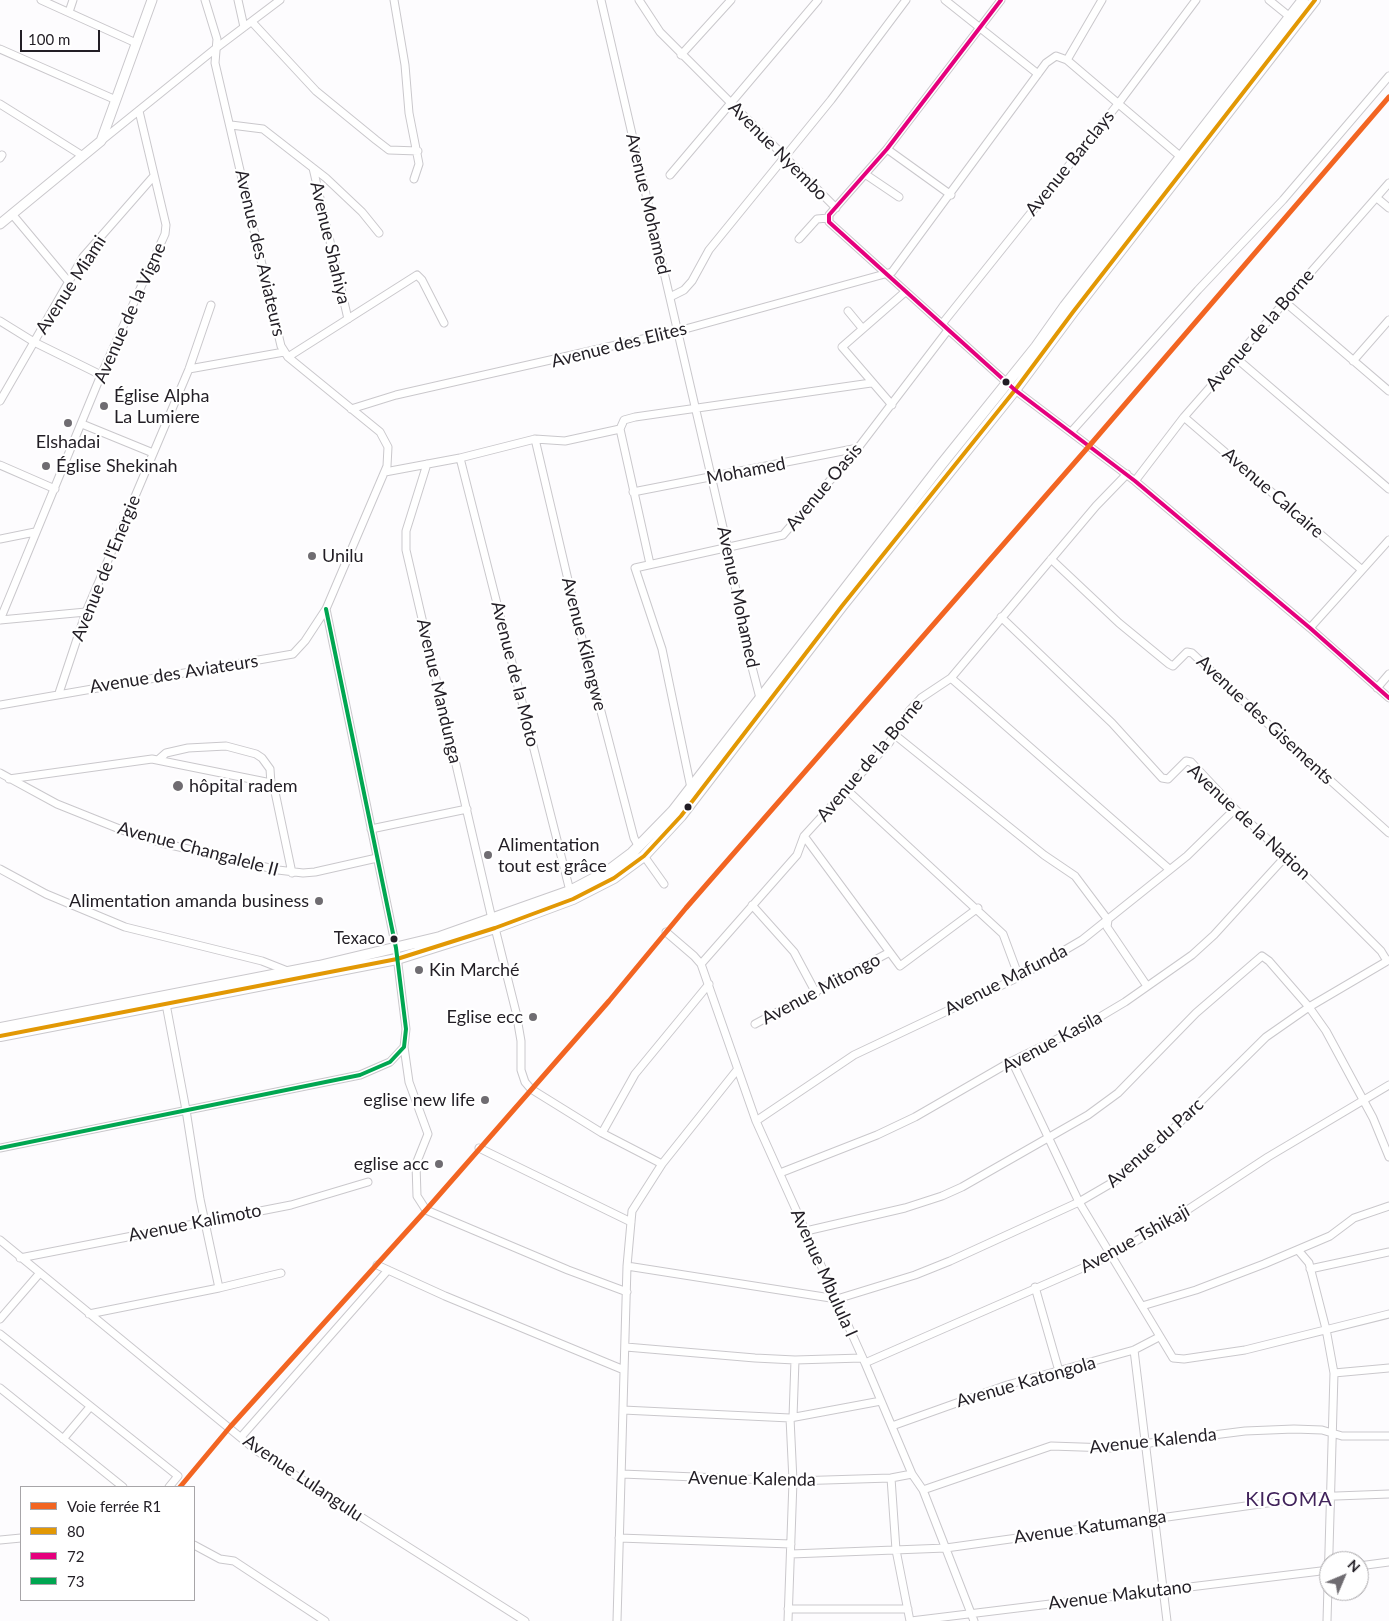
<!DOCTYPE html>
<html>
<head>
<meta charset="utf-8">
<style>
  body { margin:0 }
  #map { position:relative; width:1389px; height:1621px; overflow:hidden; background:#fdfcfe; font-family:Lato,sans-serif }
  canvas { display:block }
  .legend { position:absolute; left:20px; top:1486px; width:175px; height:115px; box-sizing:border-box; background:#fff; border:1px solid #a7a5a8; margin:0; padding:6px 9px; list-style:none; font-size:15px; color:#221e25 }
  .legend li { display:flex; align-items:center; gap:10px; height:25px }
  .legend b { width:25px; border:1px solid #a7a5a8 }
  .north { position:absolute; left:1319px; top:1551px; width:50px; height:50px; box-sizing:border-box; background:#fff; border:1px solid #a7a5a8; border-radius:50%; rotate:45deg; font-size:14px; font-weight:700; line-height:20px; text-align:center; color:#221e25 }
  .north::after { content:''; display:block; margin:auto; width:18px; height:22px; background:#6f6c71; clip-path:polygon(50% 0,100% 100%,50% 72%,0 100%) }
  .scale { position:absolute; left:20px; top:30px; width:80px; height:22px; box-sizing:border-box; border:2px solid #221e25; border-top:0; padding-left:6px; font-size:15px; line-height:18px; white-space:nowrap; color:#221e25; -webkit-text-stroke:4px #fff; paint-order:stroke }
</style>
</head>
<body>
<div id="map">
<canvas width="1389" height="1621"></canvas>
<ul class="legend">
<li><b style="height:6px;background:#f26522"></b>Voie ferrée R1</li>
<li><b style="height:6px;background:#e29804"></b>80</li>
<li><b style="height:6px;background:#e5007d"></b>72</li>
<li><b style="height:6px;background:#00a651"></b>73</li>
</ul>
<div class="north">N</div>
<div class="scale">100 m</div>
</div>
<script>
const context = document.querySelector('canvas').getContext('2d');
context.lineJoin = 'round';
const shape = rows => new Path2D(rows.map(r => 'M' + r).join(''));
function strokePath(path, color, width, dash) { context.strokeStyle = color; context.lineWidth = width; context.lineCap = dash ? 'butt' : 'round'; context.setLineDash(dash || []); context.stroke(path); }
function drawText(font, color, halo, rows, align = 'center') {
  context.font = font + ' Lato,sans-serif'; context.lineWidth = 4.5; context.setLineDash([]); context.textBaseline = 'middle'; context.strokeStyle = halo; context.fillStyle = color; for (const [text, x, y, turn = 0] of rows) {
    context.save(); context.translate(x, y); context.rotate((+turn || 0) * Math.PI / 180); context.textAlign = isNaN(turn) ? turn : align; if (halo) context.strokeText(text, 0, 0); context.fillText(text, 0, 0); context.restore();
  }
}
const minor = shape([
  [41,0,136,43],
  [238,0,244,27],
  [394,0,405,65,409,113,419,164,414,179],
  [601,0,728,549,747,648,760,698],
  [639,0,660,32,836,208],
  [945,0,1038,74],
  [1001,0,887,149,829,215,829,222,1015,390,1135,481,1310,628,1389,698],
  [1102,0,1067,60,1181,157],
  [1269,0,1290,17],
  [69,12,73,0],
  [252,22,316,91,376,140,389,150,418,151],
  [0,49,116,100],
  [681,55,731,0],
  [0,104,83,156],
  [231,125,263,129,326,178,362,212,379,233],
  [101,141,215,49,280,0],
  [887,149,951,195],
  [0,158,2,155],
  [313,168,348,319],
  [865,174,899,197],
  [670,175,818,0],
  [1377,198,1389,208],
  [12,214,68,281],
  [799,239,817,219,828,218],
  [670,297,684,290,692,281,709,250,831,100,906,0],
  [1285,302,1389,391],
  [848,311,862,328],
  [0,321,34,342,101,375],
  [942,324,1118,104,1196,0],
  [288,357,417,275,422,280,444,323],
  [1236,358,1389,489],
  [1353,361,1389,320],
  [189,369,284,352],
  [0,401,83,257,153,177],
  [892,405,842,347,905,292],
  [351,409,396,395,678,331,892,272,1046,63,1056,56,1067,60],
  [1184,417,1362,570],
  [82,424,153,453],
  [620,429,650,564],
  [1072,431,1198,290,1283,200,1389,76],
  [535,439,580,631,634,838,639,847],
  [460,458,570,891],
  [427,464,406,531,406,550,492,919],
  [0,465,55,489],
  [385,472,460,458,535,439,565,441,620,429,624,420,635,417,871,383],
  [1135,481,1184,417,1389,183],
  [633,492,858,448],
  [0,539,35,532],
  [1051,559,1119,623,1169,664,1173,666,1187,652,1192,653,1283,738,1389,833],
  [1001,617,1112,723,1162,778,1168,779,1186,761,1191,762,1235,809,1286,856,1381,951,1387,961],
  [0,620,101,375,165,234,166,225,139,111],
  [0,620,86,612],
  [1310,628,1389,540],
  [951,678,1169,869],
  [1377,688,1389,674],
  [59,693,86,612,189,369,211,305],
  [0,705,293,654,305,641,326,609,387,466,388,447,380,432,288,357,281,346,215,63,217,39,205,0],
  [895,735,1044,855,1075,876,1108,920,1107,927,1147,986],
  [158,760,166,753,188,748,226,746,256,754,262,758,270,769,271,784],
  [0,773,57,804,122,830,162,843,278,870,303,873,315,872,377,858],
  [9,779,152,759,266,782,271,784,275,792,292,873],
  [691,788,662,649,635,568,783,535,858,448,948,330],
  [846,789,1003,934,1019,977],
  [371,829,467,809],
  [804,836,900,966,978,908],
  [644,856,664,884],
  [0,869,46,894,125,927,262,961,290,972],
  [752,905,794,952,816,993],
  [495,928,516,1012,521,1041,521,1070,525,1082,531,1089,602,1133,662,1164],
  [666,932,694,956,701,964,756,1121,865,1363,912,1474,923,1490,974,1621],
  [701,964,797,855,804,836,889,743,910,710,921,698,951,678,1096,506,1127,474],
  [166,1004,186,1110,200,1199,219,1288],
  [755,1024,888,953],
  [404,1047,409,1082,428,1134,416,1164,417,1196,426,1210,568,1270,627,1292],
  [1012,1061,1079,1202,1173,1358,1184,1359,1245,1350,1389,1314],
  [756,1121,854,1055,1019,977,1082,940,1187,856,1235,809],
  [602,1133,635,1074,709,984],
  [0,1148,360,1075,390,1062,404,1047,406,1029,396,948,326,609],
  [479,1148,631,1222],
  [780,1173,877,1135,915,1117,1012,1061,1088,1024,1125,1002,1192,955,1214,935,1286,856],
  [806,1231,905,1208,942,1196,962,1187,1088,1115,1118,1093,1196,1013,1262,956,1269,961,1309,1007,1326,1031,1373,1118,1389,1157],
  [0,1240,257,1451,525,1621],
  [1298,1250,1309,1263,1326,1329,1334,1373,1327,1621],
  [20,1258,291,1205,368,1182],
  [377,1265,445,1296,624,1370],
  [627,1266,837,1299,915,1275,950,1261,1079,1202,1115,1181,1172,1130,1266,1037,1309,1007,1389,960],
  [1310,1269,1389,1252],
  [1035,1287,1059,1371],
  [1142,1306,1196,1290,1264,1264,1330,1236,1354,1218,1389,1206],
  [89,1314,219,1288,281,1273],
  [0,1319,39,1274],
  [0,1334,178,1476,169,1487],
  [626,1347,755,1358,795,1360,862,1358],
  [1134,1350,1167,1621],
  [865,1363,1110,1256,1172,1220,1268,1157,1389,1085],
  [1334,1373,1389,1368],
  [0,1388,123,1487],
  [623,1410,790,1418,881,1401],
  [793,1417,795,1360],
  [892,1426,1007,1385,1134,1350,1159,1337],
  [241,1437,388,1270],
  [63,1439,90,1407],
  [622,1474,793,1481,891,1478,912,1474],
  [891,1478,896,1550,910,1621],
  [923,1490,1051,1446,1110,1448,1245,1431,1294,1429,1322,1430,1342,1436,1389,1436],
  [619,1538,791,1544],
  [0,1540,21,1538],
  [194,1545,220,1559,234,1561,325,1621],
  [791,1554,946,1548,1310,1497,1389,1494],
  [1359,1566,1389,1562],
  [788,1609,908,1609],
  [617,1621,627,1266,632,1211,662,1164,737,1070],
  [788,1621,793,1481,790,1418],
  [911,1621,1329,1570]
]);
const major = shape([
  [0,224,101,141,152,0]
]);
const highway = shape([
  [0,1028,319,966,440,937,570,891,608,871,632,853,673,811,941,465,1036,347,1065,306,1303,0],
  [0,1036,397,959,495,928,573,899,614,878,644,856,681,816,842,606,1015,390,1073,312,1315,0]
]);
const bus1 = shape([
  [0,1036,397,959,495,928,573,899,614,878,644,856,681,816,842,606,1015,390,1073,312,1315,0]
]);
const bus2 = shape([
  [1001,0,887,149,829,215,829,222,1015,390,1135,481,1310,628,1389,698]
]);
const bus3 = shape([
  [0,1148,360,1075,390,1062,404,1047,406,1029,396,948,326,609]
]);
const rail1 = shape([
  [180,1487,230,1427,426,1210,609,1001,686,908,1090,445,1389,97]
]);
const markers = [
  [1006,382,4.5,"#221e25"],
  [104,406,5,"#6f6c71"],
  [68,423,5,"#6f6c71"],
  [46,466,5,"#6f6c71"],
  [312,556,5,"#6f6c71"],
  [178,786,6,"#6f6c71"],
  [688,807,4.5,"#221e25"],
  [488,855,5,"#6f6c71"],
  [319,901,5,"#6f6c71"],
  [394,939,4.5,"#221e25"],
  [419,970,5,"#6f6c71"],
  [533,1017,5,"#6f6c71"],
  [485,1100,5,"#6f6c71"],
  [439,1164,5,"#6f6c71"]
];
const busNames = [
  ["Texaco",385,939]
];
const streetNames = [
  ["Avenue Nyembo",778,151,45],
  ["Avenue Barclays",1070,163,-51],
  ["Avenue Mohamed",648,204,77],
  ["Avenue Shahiya",330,243,77],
  ["Avenue des Aviateurs",260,253,77],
  ["Avenue Miami",71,285,-57],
  ["Avenue de la Vigne",130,313,-66],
  ["Avenue de la Borne",1260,330,-49],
  ["Avenue des Elites",619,345,-14],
  ["Mohamed",746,471,-11],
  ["Avenue Oasis",824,487,-50],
  ["Avenue Calcaire",1273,493,41],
  ["Avenue de l'Energie",106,568,-68],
  ["Avenue Mohamed",738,597,78],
  ["Avenue Kilengwe",584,644,76],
  ["Avenue des Aviateurs",174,674,-9],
  ["Avenue de la Moto",515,674,76],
  ["Avenue Mandunga",439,691,77],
  ["Avenue des Gisements",1265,720,43],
  ["Avenue de la Borne",870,760,-50],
  ["Avenue de la Nation",1249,822,43],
  ["Avenue Changalele II",198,849,15],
  ["Avenue Mafunda",1006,980,-27],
  ["Avenue Mitongo",821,989,-28],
  ["Avenue Kasila",1052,1042,-28],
  ["Avenue du Parc",1155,1143,-42],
  ["Avenue Kalimoto",195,1223,-11],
  ["Avenue Tshikaji",1135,1239,-29],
  ["Avenue Mbulula I",824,1273,66],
  ["Avenue Katongola",1026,1382,-16],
  ["Avenue Kalenda",1153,1441,-6],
  ["Avenue Lulangulu",303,1478,34],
  ["Avenue Kalenda",752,1479,1],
  ["Avenue Katumanga",1090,1527,-8],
  ["Avenue Makutano",1120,1595,-7]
];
const poiNames = [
  ["Église Alpha",114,396],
  ["La Lumiere",114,417],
  ["Elshadai",68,442,"center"],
  ["Église Shekinah",56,466],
  ["Unilu",322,556],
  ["hôpital radem",189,786],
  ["Alimentation",498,845],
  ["tout est grâce",498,866],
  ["Alimentation amanda business",309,901,"right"],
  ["Kin Marché",429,970],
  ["Eglise ecc",523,1017,"right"],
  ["eglise new life",475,1100,"right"],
  ["eglise acc",429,1164,"right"]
];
const quarterNames = [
  ["KIGOMA",1289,1500]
];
strokePath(minor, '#cac8cc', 9);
strokePath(major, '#cac8cc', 11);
strokePath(highway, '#cac8cc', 12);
strokePath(minor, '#fff', 7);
strokePath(major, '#fff', 9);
strokePath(highway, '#fff', 10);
strokePath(bus1, '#e29804', 4);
strokePath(bus2, '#e5007d', 4);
strokePath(bus3, '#00a651', 4);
strokePath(rail1, '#f26522', 5);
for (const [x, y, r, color] of markers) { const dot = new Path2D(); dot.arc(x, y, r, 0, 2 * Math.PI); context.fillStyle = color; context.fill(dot); strokePath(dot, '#fff', 2); }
drawText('17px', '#221e25', '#fff', busNames, 'right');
drawText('18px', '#221e25', '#fff', streetNames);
drawText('18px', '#221e25', '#fff', poiNames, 'left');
context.letterSpacing = '1px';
drawText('20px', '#41235b', '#fff', quarterNames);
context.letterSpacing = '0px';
</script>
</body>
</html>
